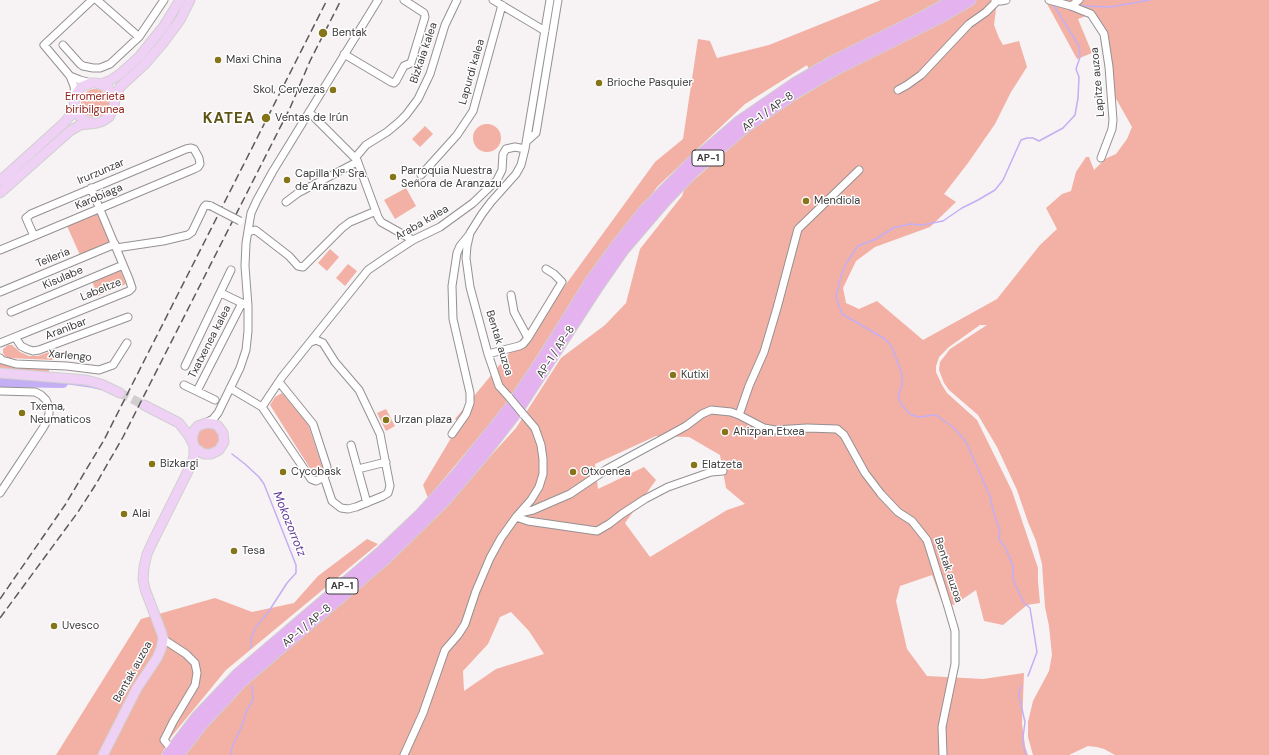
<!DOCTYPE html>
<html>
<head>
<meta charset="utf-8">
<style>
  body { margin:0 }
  canvas { display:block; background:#f7f2f4 }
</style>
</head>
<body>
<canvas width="1269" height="755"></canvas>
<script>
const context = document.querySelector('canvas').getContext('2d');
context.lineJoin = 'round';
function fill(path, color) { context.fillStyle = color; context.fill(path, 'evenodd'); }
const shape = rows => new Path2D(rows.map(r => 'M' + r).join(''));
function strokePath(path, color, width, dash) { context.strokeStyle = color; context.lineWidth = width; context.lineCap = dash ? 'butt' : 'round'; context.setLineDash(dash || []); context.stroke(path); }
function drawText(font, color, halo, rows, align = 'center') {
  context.font = font + ' "DM Sans",sans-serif'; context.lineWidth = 3; context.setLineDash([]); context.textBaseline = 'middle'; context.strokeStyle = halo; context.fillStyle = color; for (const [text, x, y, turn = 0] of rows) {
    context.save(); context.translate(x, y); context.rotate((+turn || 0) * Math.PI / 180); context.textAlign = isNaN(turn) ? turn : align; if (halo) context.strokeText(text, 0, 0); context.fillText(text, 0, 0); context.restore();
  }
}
const green = shape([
  [881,0,995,0,997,1,994,25,999,38,1003,45,1019,41,1027,67,1011,92,995,124,968,163,944,194,956,202,930,227,875,247,856,261,843,288,846,303,859,309,877,301,923,340,997,299,1040,245,1057,229,1046,208,1062,194,1071,191,1076,172,1086,157,1089,157,1094,170,1105,159,1116,154,1127,139,1132,127,1110,88,1104,34,1091,14,1078,19,1092,53,1077,59,1045,0,1269,0,1269,755,1115,755,1104,749,1097,747,1088,746,1069,755,1033,755,1028,737,1028,722,1033,701,1049,671,1052,655,1049,626,1045,607,1042,564,1036,541,1028,522,1017,490,997,447,978,415,949,390,944,383,939,370,940,362,950,349,987,325,980,325,949,347,939,357,936,366,936,372,942,385,947,393,977,420,1012,491,1038,568,1038,581,1040,603,1027,605,1003,625,984,621,976,590,954,605,942,602,932,575,900,586,896,601,907,649,927,676,983,679,1024,673,1022,724,1025,746,1028,755,183,755,230,695,446,505,516,428,561,358,605,325,626,303,640,249,682,196,685,188,751,129,784,107,816,88,807,65,745,104,658,186,584,283,504,407,428,498,423,485,460,423,455,419,564,287,655,162,683,139,698,39,710,41,717,58,769,45],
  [656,436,689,437,720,455,726,488,745,504,727,510,650,557,625,523,656,480,644,467,598,489,595,464],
  [511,612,529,631,544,654,496,669,464,691,463,671,488,644,500,617],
  '81 103a14 14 0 1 1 28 0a14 14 0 1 1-28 0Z',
  '473 138a14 14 0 1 1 28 0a14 14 0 1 1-28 0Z',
  [425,126,433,134,420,147,412,139],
  [406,188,416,206,395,219,384,200],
  [97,213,110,243,80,255,67,226],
  [330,249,339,257,327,271,318,263],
  [348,264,357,271,345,286,336,278],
  [120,269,126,284,98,296,92,281],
  [8,345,12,345,20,352,29,356,38,356,49,352,53,360,9,358,5,356,3,353,3,349],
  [0,362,49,368,49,372,4,370,4,369,0,368],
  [282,393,308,424,323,469,321,474,318,476,313,473,270,405,275,397],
  [386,409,395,426,386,431,377,413],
  [203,427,215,428,221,438,218,446,211,450,203,449,197,444,196,436,197,432],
  [367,539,378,544,226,670,171,737,161,755,56,755,141,619,215,598,252,612,294,603,318,576]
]);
const stream = shape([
  [1082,6,1110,7,1150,0],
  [63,383,91,387,104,390],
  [232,454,245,464,259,477,264,484,296,565,296,573,287,583,269,611,256,627,251,639,251,648],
  [1028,676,1037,652,1030,608,1024,603,1013,580,1013,566,1005,547,999,539,1000,532,993,510,990,496,966,442,954,428,936,415,918,417,910,414,901,404,898,395,902,386,902,374,892,347,885,339,842,314,836,297,841,276,847,262,858,246,876,239,893,228,910,224,922,225,943,221,962,208,978,200,995,190,1003,180,1021,140,1027,138,1033,138,1039,141,1063,128,1075,115,1078,98,1079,77,1076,69,1080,57,1079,46,1053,4],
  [1022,686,1019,692,1019,696,1025,722,1023,737,1024,749,1026,755],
  [231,755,232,747,241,728,247,710,253,700,252,685]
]);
const river = shape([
  [0,382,63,383]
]);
const majorTunnel = shape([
  [120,393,144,405]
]);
const minor = shape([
  [97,0,139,37],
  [493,0,545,31],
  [995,0,1001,1,1006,0],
  [1049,0,1071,6,1091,14,1104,34,1109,67,1113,120,1112,129,1101,158],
  [1071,6,1079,0],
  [63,45,80,64,83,66,93,68,100,68,110,64,139,37,164,0],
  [344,54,391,82,394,83,396,81,404,66,411,63,425,17,424,13,404,0],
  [70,76,80,80,91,83],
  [898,90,907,85,921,75,969,24,986,12,997,1],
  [75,96,74,86,70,76,44,45,92,0],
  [309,112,357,160,378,217,381,222,413,240],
  [527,141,536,133,558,0],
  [355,158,366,145,387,132,399,122,406,115,418,99,430,74,445,25,457,0],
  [421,175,457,135,473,111,502,5],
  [286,202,298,193,357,162],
  [248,232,255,230,258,232,289,256,298,266,303,267,342,228,350,222,376,211],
  [116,248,163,241,188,235,192,232,204,207,206,205,211,206],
  [0,250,34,236,194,169,198,167,200,164,199,158,194,149,191,148,186,149,31,214,26,218,34,236],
  [0,292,115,244],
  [221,293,246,305],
  [511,295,514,312,528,338],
  [11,312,123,265],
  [15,337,21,346,27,349,33,351,39,350,128,317],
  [311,342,316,340,323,343,335,362,359,390,380,434,390,486,388,493,383,496,356,507,348,509,341,508,332,501,324,477],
  [0,343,129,291,132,288,129,279,91,188],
  [488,354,519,346,523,344,528,338,562,282,554,274,546,269],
  [0,358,2,360,16,364,67,366,99,370,113,365,127,343],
  [185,366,231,270],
  [279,382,313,424,327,467,327,473,324,477],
  [184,385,215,400],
  [230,388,262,407,311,479,316,481,324,477],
  [0,391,35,392,41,395,46,400,49,407,49,414,47,421,43,428,0,493],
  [197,391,242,303],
  [509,397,499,386,488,354,470,287,466,258,467,246,470,233,482,214,491,202,516,174,521,165,525,149,550,0],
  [262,407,282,377,335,311,368,270,387,257,413,240,440,227,473,203,497,180,502,170,503,154,506,149,515,147,525,149],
  [739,415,749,386,764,352,777,308,798,229,859,170],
  [206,423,213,419,218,413,240,368,246,350,248,331,248,306,245,266,246,243,251,213,257,200,273,171,378,0],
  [452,434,466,414,470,403,470,393,453,319,452,286,457,253,460,246,469,235],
  [351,445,367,503],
  [358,469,386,462],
  [520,513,533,510,570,494,607,469,666,437,686,426,702,414,711,410,731,412,739,415,764,428,775,430,807,428,837,429,844,435,865,473,881,494,898,512,912,521,927,540,948,607,955,631,955,664,942,727,943,755],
  [516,517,528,521,597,531,609,524,622,514,645,499,668,487,711,472,723,471],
  [163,639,186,654,195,663,197,673,195,685,173,722,164,740,168,745],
  [404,755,423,713,445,650,458,635,465,624,476,591,490,558,501,538,516,517,531,500,539,487,543,474,543,459,541,445,535,428,523,414]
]);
const major = shape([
  [101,84,111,80,120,74,139,57,164,26,180,0],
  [115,99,120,87,145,64,163,43,180,20,190,0],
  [0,181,64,123,70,116,75,107],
  [0,193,70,131,80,125,97,123,103,121,109,117,114,107,115,99,113,94,106,86,96,83,91,83,81,87,75,96,74,101,75,107,79,116,87,122,92,123],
  [0,373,86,380,101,384,120,393],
  [144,405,179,423,189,436,195,448,204,454,211,454,219,450,224,442,223,433,218,426,214,424,206,423,198,426,195,429,192,438,193,442],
  [103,755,137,688,157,658,161,649,163,639,162,634,145,589,143,579,144,567,147,554,153,541,192,463,194,456,194,445]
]);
const highway = shape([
  [168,755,197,717,237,675,380,553,420,515,457,474,509,409,545,355,591,281,617,245,644,211,690,164,740,121,794,84,832,62,921,18,954,0],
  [178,755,203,723,242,681,385,559,445,500,481,458,515,414,598,286,623,250,665,201,695,170,744,128,798,91,836,69,941,17,970,0]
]);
const rail = shape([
  [0,599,65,505,104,440,327,0],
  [0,618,78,512,96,484,123,437,290,108,310,61,341,0]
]);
const minorBridge = shape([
  [211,206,240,221],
  [509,397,523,414]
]);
const markers = [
  [323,33,5,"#867518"],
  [218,60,4,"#867518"],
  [599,83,4,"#867518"],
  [333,90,4,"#867518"],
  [266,118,5,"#867518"],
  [393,177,4,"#867518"],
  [287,180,4,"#867518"],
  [806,201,4,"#867518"],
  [673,375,4,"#867518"],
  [22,413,4,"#867518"],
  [386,420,4,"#867518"],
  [725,432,4,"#867518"],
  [152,464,4,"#867518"],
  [694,465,4,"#867518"],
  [283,472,4,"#867518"],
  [573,472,4,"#867518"],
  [124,514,4,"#867518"],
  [234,551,4,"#867518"],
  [54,626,4,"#867518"]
];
const shields = [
  [708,158,32],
  [342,586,32]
];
const shieldNames = [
  ["AP-1",708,158],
  ["AP-1",342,586]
];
const poiNames = [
  ["Bentak",332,33],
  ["Maxi China",226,60],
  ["Brioche Pasquier",607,83],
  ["Skol, Cervezas",325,90,"right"],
  ["Ventas de Irún",275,118],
  ["Parroquia Nuestra",401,171],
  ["Señora de Aranzazu",401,184],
  ["Capilla Nª Sra.",295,174],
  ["de Aranzazu",295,187],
  ["Mendiola",814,201],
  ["Kutixi",681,375],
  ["Txema,",30,407],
  ["Neumaticos",30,420],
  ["Urzan plaza",394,420],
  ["Ahizpan Etxea",733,432],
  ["Bizkargi",160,464],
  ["Elatzeta",702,465],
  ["Cycobask",291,472],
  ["Otxoenea",581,472],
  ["Alai",132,514],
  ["Tesa",242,551],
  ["Uvesco",62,626]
];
const streetNames = [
  ["Bizkaia kalea",424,53,-71],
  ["Lapurdi kalea",472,72,-74],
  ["Lapitze auzoa",1098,82,-95],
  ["AP-1 / AP-8",768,112,-35],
  ["Irurzunzar",101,172,-23],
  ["Karobiaga",99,197,-23],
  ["Araba kalea",422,223,-30],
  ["Teileria",53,258,-22],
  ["Kisulabe",63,278,-23],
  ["Labeltze",101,290,-22],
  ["Aranibar",66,329,-21],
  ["Txatxenea kalea",210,342,-63],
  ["Bentak auzoa",499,343,73],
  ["AP-1 / AP-8",556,352,-57],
  ["Xarlengo",70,356,5],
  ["Bentak auzoa",948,570,72],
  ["AP-1 / AP-8",307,626,-40],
  ["Bentak auzoa",133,672,-61]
];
const parkNames = [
  ["Erromerieta",95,97],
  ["biribilgunea",95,110]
];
const waterNames = [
  ["Mokozorrotz",289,524,68]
];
const districtNames = [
  ["KATEA",229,119]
];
fill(green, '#f3b0a4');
strokePath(stream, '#c4aff4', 1.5);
strokePath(river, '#c4aff4', 10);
strokePath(majorTunnel, '#d2cdcf', 9, [9, 4.5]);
strokePath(minor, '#959193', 9);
strokePath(major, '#d0d0d0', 11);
strokePath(highway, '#d0d0d0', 13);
strokePath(minor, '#fff', 7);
strokePath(major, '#efd1f5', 9);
strokePath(highway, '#e4b2ee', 11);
strokePath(rail, '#5c5a5b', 1.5, [8, 4]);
strokePath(minorBridge, '#959193', 9, []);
strokePath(minorBridge, '#fff', 7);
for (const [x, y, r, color] of markers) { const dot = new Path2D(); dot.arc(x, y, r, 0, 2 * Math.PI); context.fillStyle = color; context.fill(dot); strokePath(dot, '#fff', 1.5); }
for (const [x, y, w] of shields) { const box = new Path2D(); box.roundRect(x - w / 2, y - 8, w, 16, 3); context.fillStyle = '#fff'; context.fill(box); strokePath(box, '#3d3b3c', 1); }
drawText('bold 10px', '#3d3b3c', null, shieldNames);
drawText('11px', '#3d3b3c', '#fff', poiNames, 'left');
drawText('11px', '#3d3b3c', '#fff', streetNames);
drawText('11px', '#8e1910', '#fff', parkNames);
drawText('italic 12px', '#5e3799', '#fff', waterNames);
context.letterSpacing = '1px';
drawText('bold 15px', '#5e5315', '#fff', districtNames);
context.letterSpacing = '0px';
</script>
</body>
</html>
